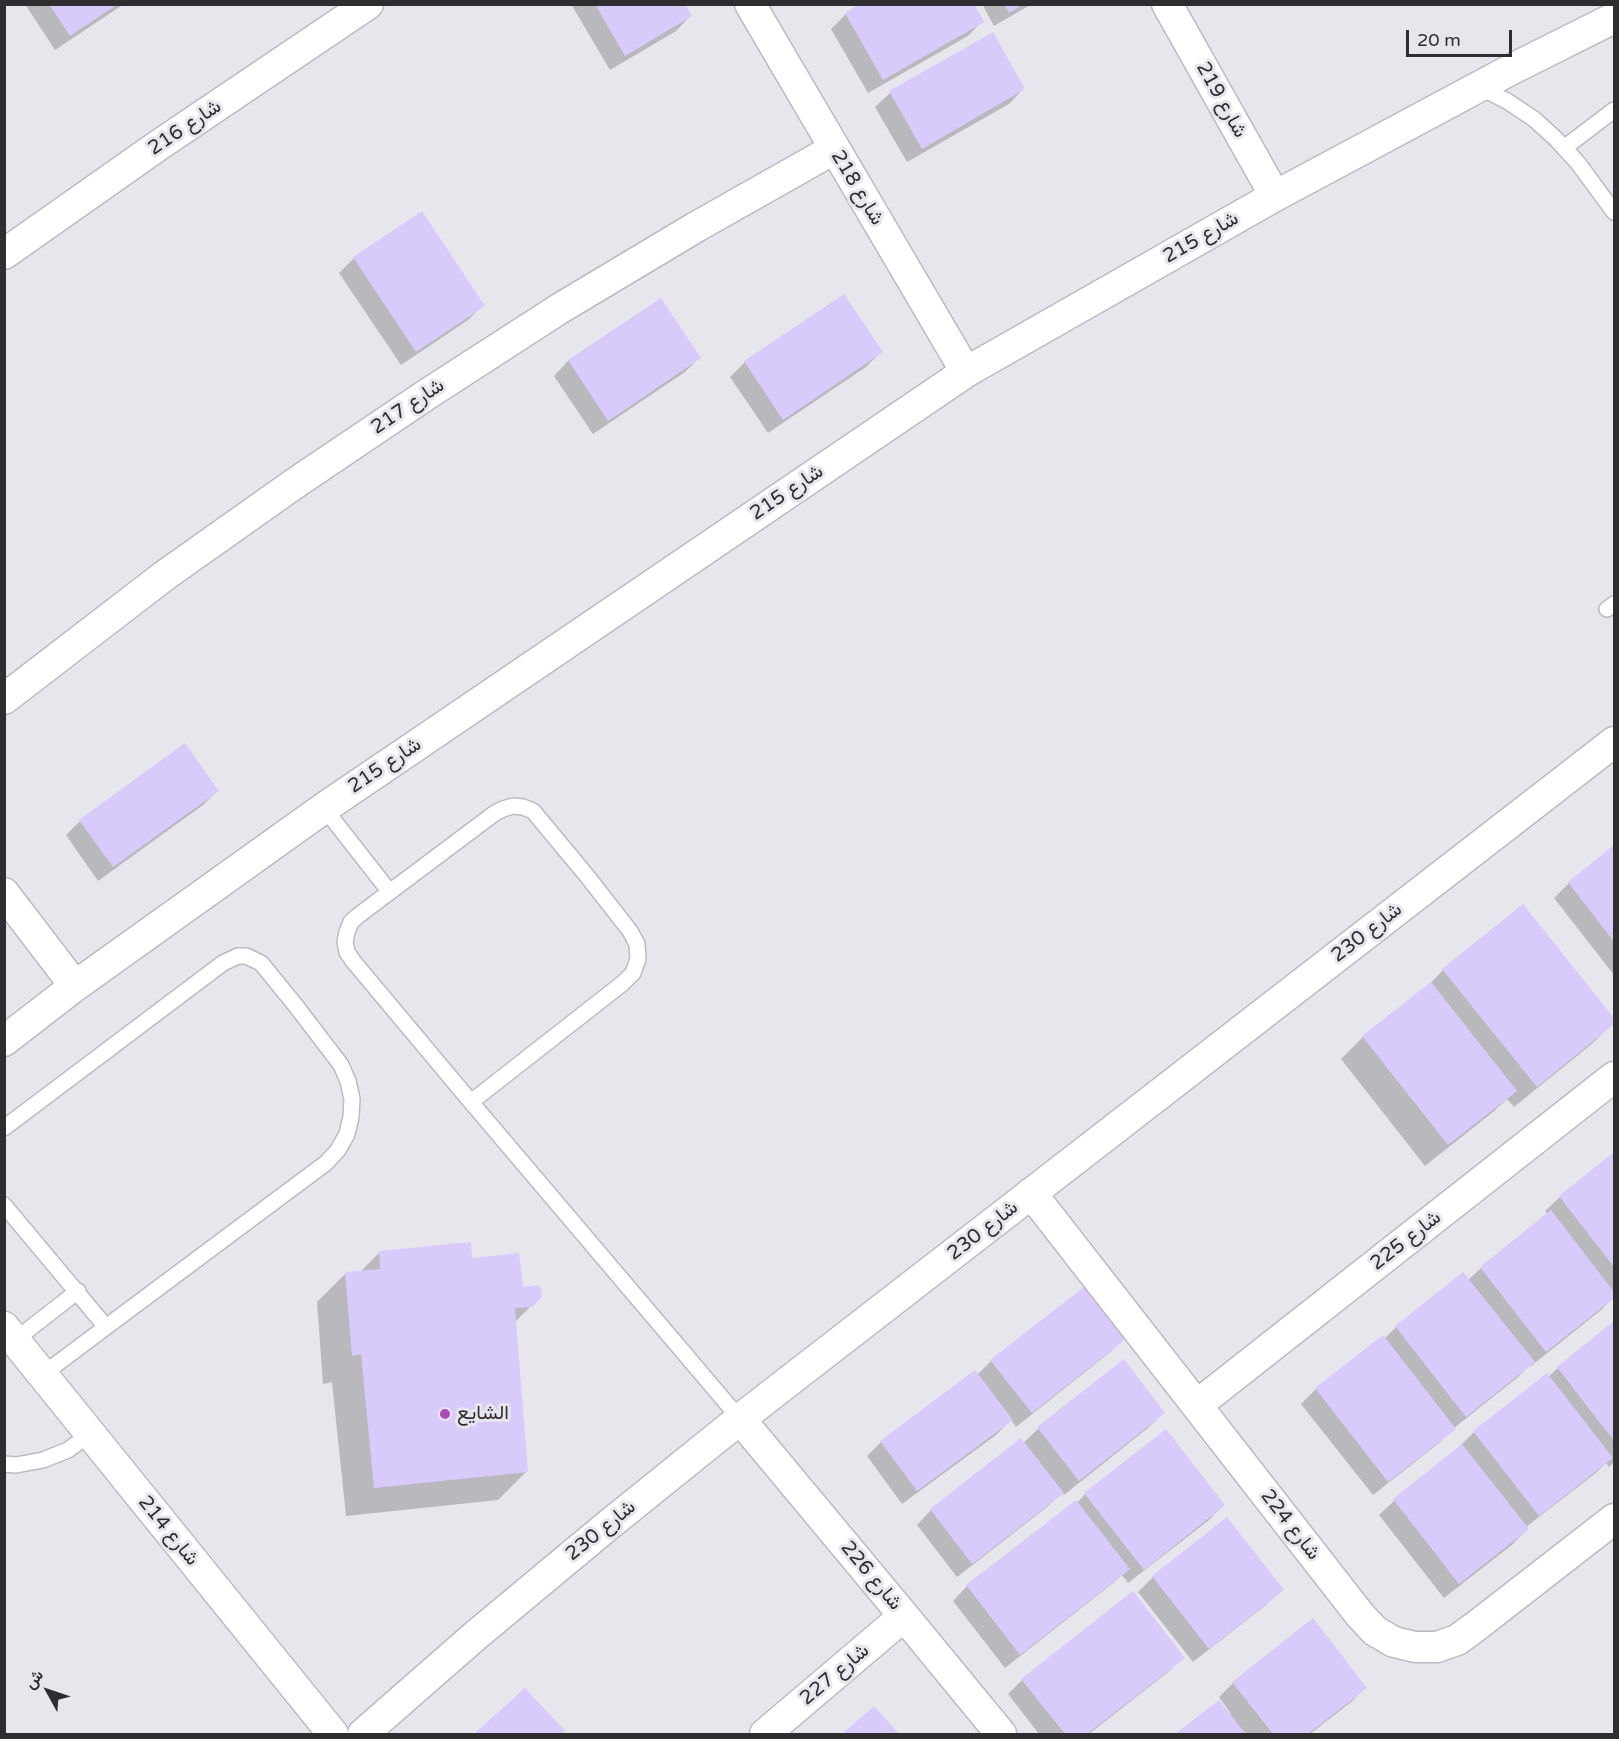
<!DOCTYPE html>
<html>
<head>
<meta charset="utf-8">
<style>
  body { margin:0 }
  #map { position:relative; width:1619px; height:1739px; overflow:hidden; background:#e8e6ed; font-family:"Varela Round",Vazirmatn,sans-serif }
  canvas { display:block }
  .frame { position:absolute; inset:0; border:6px solid #2e2d30; pointer-events:none }
  .north { position:absolute; left:18px; top:1661px; width:60px; height:60px; -webkit-text-stroke:4px #e8e6ed; paint-order:stroke; rotate:310deg; font-size:16px; font-weight:700; line-height:24px; text-align:center; color:#2e2d30 }
  .north::after { content:''; display:block; margin:auto; width:21px; height:27px; background:#2e2d30; clip-path:polygon(50% 0,100% 100%,50% 72%,0 100%) }
  .scale { position:absolute; left:1406px; top:30px; width:106px; height:27px; box-sizing:border-box; border:3px solid #2e2d30; border-top:0; padding-left:8px; font-size:18px; line-height:21px; white-space:nowrap; color:#2e2d30; -webkit-text-stroke:4px #e8e6ed; paint-order:stroke }
</style>
</head>
<body>
<div id="map">
<canvas width="1619" height="1739"></canvas>
<div class="frame"></div>
<div class="north">ش</div>
<div class="scale">20 m</div>
</div>
<script>
const context = document.querySelector('canvas').getContext('2d');
context.lineJoin = 'round';
function fill(path, color) { context.fillStyle = color; context.fill(path, 'evenodd'); }
const shape = rows => new Path2D(rows.map(r => 'M' + r).join(''));
function strokePath(path, color, width, dash) { context.strokeStyle = color; context.lineWidth = width; context.lineCap = dash ? 'butt' : 'round'; context.setLineDash(dash || []); context.stroke(path); }
function drawText(font, color, halo, rows, align = 'center') {
  context.font = font + ' "Varela Round",Vazirmatn,sans-serif'; context.lineWidth = 6; context.setLineDash([]); context.textBaseline = 'middle'; context.strokeStyle = halo; context.fillStyle = color; for (const [text, x, y, turn = 0] of rows) {
    context.save(); context.translate(x, y); context.rotate((+turn || 0) * Math.PI / 180); context.textAlign = isNaN(turn) ? turn : align; if (halo) context.strokeText(text, 0, 0); context.fillText(text, 0, 0); context.restore();
  }
}
const shadow = shape([
  [25,4,124,4,55,50],
  [571,4,683,4,690,16,676,31,610,70],
  [982,4,1032,4,994,26],
  [846,14,982,21,968,36,868,93,831,29],
  [992,34,1023,89,1009,104,907,162,875,107,890,93],
  [421,213,483,305,468,320,401,365,339,273,354,258],
  [661,300,699,358,685,372,593,434,554,376,568,361],
  [881,352,866,367,768,433,730,377,745,362],
  [217,791,203,805,98,881,66,835,80,821],
  [1614,847,1614,975,1554,898,1569,883],
  [1523,906,1614,1020,1614,1022,1593,1043,1514,1107,1507,1099,1493,1112,1425,1166,1341,1059,1363,1037,1426,988,1443,970],
  [1614,1154,1614,1299,1613,1298,1601,1310,1531,1366,1530,1365,1518,1377,1454,1428,1439,1443,1373,1495,1301,1404,1316,1389,1382,1337,1384,1339,1396,1327,1468,1280,1481,1268,1548,1215,1545,1211,1560,1197],
  [380,1252,471,1260,531,1306,515,1322,527,1471,498,1500,346,1516,332,1382,323,1384,317,1302,346,1273,360,1272],
  [1614,1323,1614,1462,1609,1467,1606,1463,1597,1472,1526,1527,1527,1529,1513,1544,1444,1598,1379,1515,1394,1501,1460,1448,1459,1447,1474,1432,1547,1375,1548,1377,1558,1368],
  [1124,1339,1109,1353,1016,1427,1011,1420,996,1435,902,1504,867,1456,881,1442,977,1375,991,1361],
  [1124,1361,1163,1413,1149,1427,1064,1495,1062,1493,1047,1507,957,1577,917,1525,931,1510,1021,1440,1023,1443,1038,1429],
  [1085,1494,1223,1505,1209,1520,1128,1583,1122,1575,1113,1583,1005,1668,953,1601,967,1586,1077,1503],
  [1227,1519,1282,1589,1267,1604,1193,1662,1138,1592,1153,1577],
  [1183,1657,1168,1672,1089,1734,1039,1734,1008,1694,1022,1680],
  [1233,1683,1365,1688,1351,1702,1310,1734,1177,1734,1219,1702,1229,1716,1231,1714,1219,1697],
  [525,1690,563,1731,560,1734,476,1734],
  [874,1709,897,1734,845,1734]
]);
const building = shape([
  [49,4,118,4,70,36],
  [595,4,685,4,692,16,625,56],
  [860,4,974,4,984,22,883,80,845,13],
  [1004,4,1023,4,1009,13],
  [993,32,1025,89,922,149,889,91],
  [422,211,485,306,416,352,353,257],
  [844,294,883,352,783,420,744,361],
  [661,298,701,358,608,421,568,360],
  [185,743,219,791,113,867,79,820],
  [1614,845,1614,942,1568,882],
  [1523,904,1614,1018,1614,1024,1537,1087,1442,969],
  [1431,982,1517,1091,1448,1145,1362,1036],
  [1614,1152,1614,1267,1559,1196],
  [1551,1210,1614,1292,1614,1298,1546,1352,1480,1267],
  [471,1242,472,1258,519,1253,523,1287,540,1285,542,1297,532,1307,515,1308,528,1472,374,1488,361,1354,352,1356,345,1272,380,1269,379,1251],
  [1463,1272,1535,1362,1466,1417,1395,1326],
  [1084,1287,1126,1339,1032,1413,990,1360],
  [1614,1321,1614,1441,1557,1367],
  [1383,1335,1456,1429,1388,1482,1315,1388],
  [1124,1359,1165,1413,1079,1481,1037,1427],
  [975,1370,1013,1420,917,1491,880,1441],
  [1547,1373,1613,1458,1539,1516,1473,1431],
  [1166,1429,1225,1505,1144,1570,1084,1493],
  [1021,1438,1064,1493,972,1564,930,1509],
  [1462,1444,1529,1529,1459,1584,1393,1499],
  [1076,1500,1130,1569,1020,1655,966,1585],
  [1227,1517,1284,1590,1209,1649,1152,1576],
  [1133,1591,1185,1658,1087,1734,1065,1734,1021,1679],
  [1313,1618,1367,1688,1308,1734,1273,1734,1232,1682],
  [525,1688,565,1731,562,1734,474,1734],
  [1219,1700,1246,1734,1175,1734],
  [874,1706,899,1734,842,1734]
]);
const lane = shape([
  [1479,87,1507,101,1534,119,1556,139,1578,163,1614,212],
  [1564,148,1614,110],
  [1607,609,1614,604],
  [513,806,523,807,533,811,587,876,630,931,637,944,638,959,633,973,623,983,471,1102,353,961,347,952,345,942,347,932,351,922,359,915,495,813,503,809,513,806],
  [324,808,389,891],
  [471,1102,740,1419],
  [4,1128,223,963,238,956,246,956,261,963,296,1006,341,1065,348,1081,352,1099,351,1117,347,1134,338,1150,326,1163,106,1327,4,1205],
  [15,1340,78,1291],
  [42,1375,106,1327],
  [4,1464,16,1465,43,1460,68,1450,90,1434]
]);
const street = shape([
  [750,4,966,372],
  [1167,4,1275,196],
  [4,254,159,145,368,4],
  [4,699,164,576,294,484,426,395,559,309,696,227,834,149],
  [4,893,75,986],
  [4,1041,75,986,324,808,966,372,1275,196,1512,69,1614,18],
  [1031,1193,1360,1615,1375,1631,1394,1642,1415,1647,1437,1647,1457,1640,1475,1627,1614,1519],
  [4,1327,333,1734],
  [1197,1405,1614,1077],
  [740,1419,904,1616,1001,1734],
  [363,1734,475,1636,606,1527,740,1419,1614,742],
  [765,1734,904,1616]
]);
const markers = [
  [445,1414,6,"#a84cb7"]
];
const streetNames = [
  ["شارع 219",1221,100,61],
  ["شارع 216",185,128,-34],
  ["شارع 218",857,188,59],
  ["شارع 215",1201,238,-30],
  ["شارع 217",408,407,-34],
  ["شارع 215",787,493,-34],
  ["شارع 215",385,766,-34],
  ["شارع 230",1367,933,-38],
  ["شارع 230",983,1231,-38],
  ["شارع 225",1406,1241,-38],
  ["شارع 224",1290,1525,52],
  ["شارع 214",168,1531,51],
  ["شارع 230",601,1531,-39],
  ["شارع 226",871,1576,50],
  ["شارع 227",835,1675,-40]
];
const poiNames = [
  ["الشايع",457,1414]
];
fill(shadow, '#0003');
fill(building, '#d8cafb');
strokePath(lane, '#bcbac0', 18);
strokePath(street, '#bcbac0', 33);
strokePath(lane, '#fff', 15);
strokePath(street, '#fff', 30);
for (const [x, y, r, color] of markers) { const dot = new Path2D(); dot.arc(x, y, r, 0, 2 * Math.PI); context.fillStyle = color; context.fill(dot); strokePath(dot, '#e8e6ed', 2); }
drawText('20px', '#2e2d30', '#e8e6ed', streetNames);
drawText('20px', '#2e2d30', '#e8e6ed', poiNames, 'left');
</script>
</body>
</html>
